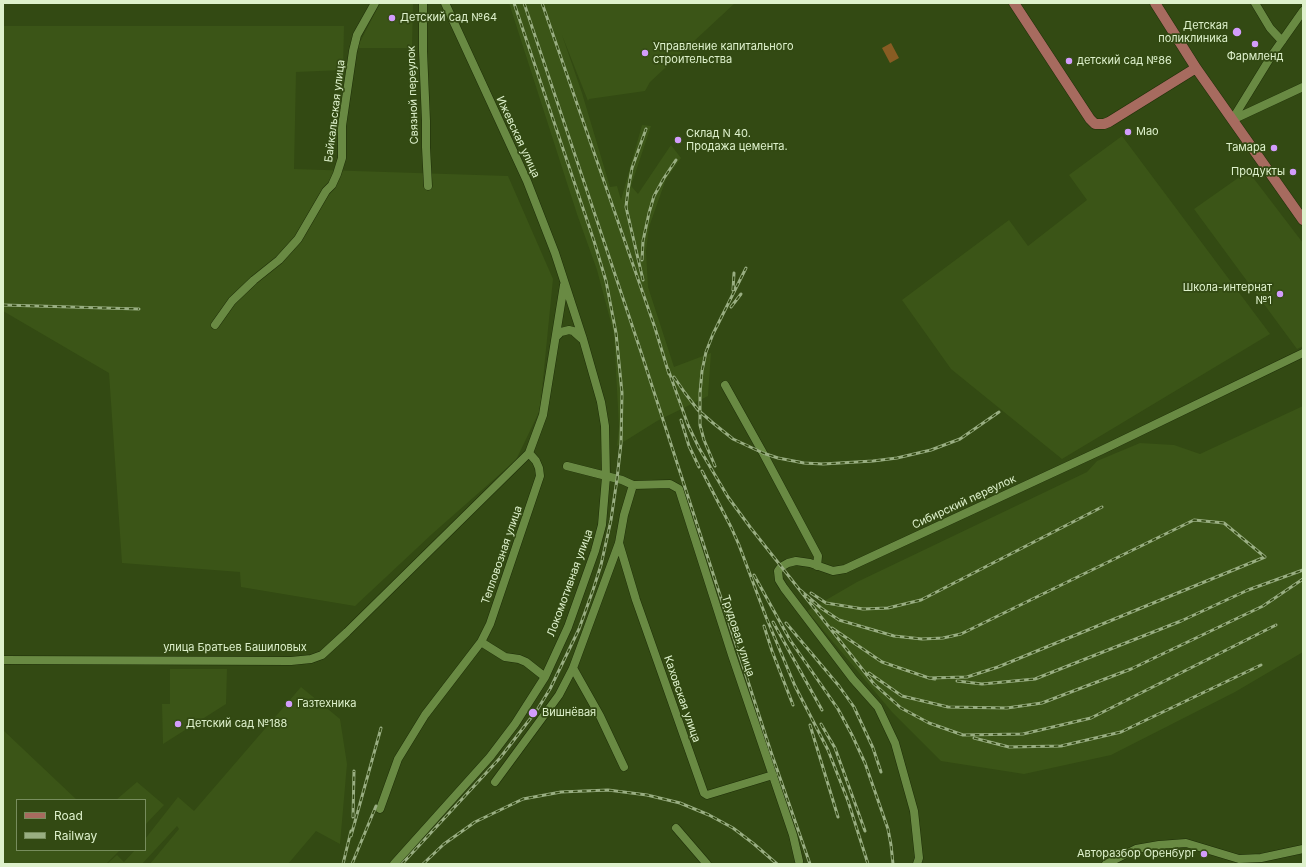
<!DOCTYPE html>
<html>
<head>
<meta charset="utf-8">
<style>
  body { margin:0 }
  #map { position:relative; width:1306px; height:867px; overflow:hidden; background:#334a13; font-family:Inter,sans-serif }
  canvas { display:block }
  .frame { position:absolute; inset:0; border:4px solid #def1cc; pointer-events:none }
  .legend { position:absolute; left:16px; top:799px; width:130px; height:52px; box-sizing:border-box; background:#334a13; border:1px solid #778d5d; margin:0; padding:5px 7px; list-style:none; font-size:12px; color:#def1cc }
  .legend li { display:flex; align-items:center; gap:8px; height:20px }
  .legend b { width:20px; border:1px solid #778d5d }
</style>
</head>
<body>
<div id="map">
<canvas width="1306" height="867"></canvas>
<div class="frame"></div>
<ul class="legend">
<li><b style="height:5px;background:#a76b5f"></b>Road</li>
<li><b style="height:5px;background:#99ae82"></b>Railway</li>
</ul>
</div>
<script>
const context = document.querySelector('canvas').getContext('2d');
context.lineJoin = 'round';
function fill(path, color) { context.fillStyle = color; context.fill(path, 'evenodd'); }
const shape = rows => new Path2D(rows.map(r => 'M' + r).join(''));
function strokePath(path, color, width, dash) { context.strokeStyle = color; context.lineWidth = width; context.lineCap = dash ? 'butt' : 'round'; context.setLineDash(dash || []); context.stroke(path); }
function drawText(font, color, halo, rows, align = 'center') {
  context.font = font + ' Inter,sans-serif'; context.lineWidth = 3.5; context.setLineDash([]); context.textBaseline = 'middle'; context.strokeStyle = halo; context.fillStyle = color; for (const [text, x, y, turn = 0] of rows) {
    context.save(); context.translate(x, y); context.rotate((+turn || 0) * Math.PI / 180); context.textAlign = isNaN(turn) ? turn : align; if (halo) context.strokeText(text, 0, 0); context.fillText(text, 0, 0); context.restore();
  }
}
const built = shape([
  [380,3,413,3,412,48,357,48],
  [509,3,735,3,650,82,645,91,589,99,588,101,562,35,582,93,610,187,617,186,621,200,642,125,651,126,631,186,638,194,671,145,681,158,666,179,649,227,646,251,648,287,674,367,711,353,708,396,657,421,617,446,619,427,614,334,597,270,577,214],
  [3,26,344,26,343,70,296,72,294,169,508,176,553,279,540,410,516,460,432,534,355,606,241,587,240,572,122,563,109,373,3,311],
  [1122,136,1270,334,1062,459,951,369,902,300,1009,220,1028,246,1087,200,1069,175],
  [1248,171,1303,243,1303,346,1297,349,1194,209],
  [1303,406,1303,652,1235,692,1111,755,1024,774,941,761,892,712,807,611,857,582,1087,472,1097,461,1140,443,1174,445,1200,454],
  [170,669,227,669,226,704,163,744,162,704,170,704],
  [301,687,340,719,347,764,340,844,316,831,288,864,150,864,179,829,177,826,142,864,107,864,117,855,124,862,135,850,145,850,145,839,178,797,194,811],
  [3,730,77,800,17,800,17,850,120,850,106,864,3,864],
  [137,782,164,805,145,825,145,800,116,800]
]);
const green = shape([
  [891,43,899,58,890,63,882,48]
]);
const minor = shape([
  [423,3,423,51,426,121,426,147,428,186],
  [1255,3,1270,28,1282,41],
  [1232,120,1272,55,1303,11],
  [1232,120,1303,87],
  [215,325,232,301,254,280,279,260,298,239,326,191,332,185,337,174,342,158,342,126,353,51,357,35,375,3],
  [556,337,561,332,569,330,573,331,582,339],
  [725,385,763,453,818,556,817,566],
  [567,466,622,480,633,485,670,484,679,489,732,655,793,835,799,861],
  [619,543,636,600,704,793,707,795,773,775],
  [481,642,505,657,519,659,526,662,545,677],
  [3,660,291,661,311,659,322,655,347,632,529,453,543,415,564,285],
  [573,668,600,716,624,767],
  [495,782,559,695,573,668,619,543,624,515,633,485],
  [380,809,398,759,425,715,481,642,490,624,540,476,539,468,536,461,529,453],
  [676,828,707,864],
  [394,864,490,757,515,724,545,677,568,627,595,551,602,525,606,477,605,426,601,402,583,339,555,253,527,181,445,3],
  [917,864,919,858,914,811,895,743,878,707,853,679,784,588,779,580,778,571,781,567,788,563,796,561,810,563,833,571,845,569,1102,450,1303,353],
  [1106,864,1136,849,1159,845,1186,843,1239,859,1261,858,1303,849]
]);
const major = shape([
  [1014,3,1090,119,1095,124,1104,124,1109,122,1196,68],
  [1155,3,1196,68,1303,220]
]);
const rail = shape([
  [524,3,641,352,771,752,810,864],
  [542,3,655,328,669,374],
  [642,260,643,241,649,213,654,196,664,178,676,160],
  [643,280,626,207,628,190,632,168,646,129],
  [733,290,734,273],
  [3,305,139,309],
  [731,307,741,294],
  [668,369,688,425,699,448,728,497,750,527,874,684,901,708,929,723,963,735,1023,734,1091,718,1276,625],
  [674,377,685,393,698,410,713,423,733,439,763,453,778,458,804,463,823,464,873,461,897,458,931,450,960,439,999,412],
  [681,420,689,446,699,467],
  [715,466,704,440,700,425,700,393,702,371,706,352,713,334,746,268],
  [702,471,731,527,739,545,766,617,795,686,828,750,848,801,868,864],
  [754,575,790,640,838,709,852,735,865,763,888,829,891,845,893,864],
  [800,590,821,608,839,620,894,636,922,639,943,638,961,634,1194,520,1224,523,1265,557,998,667,967,677,929,678],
  [811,593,826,603,863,609,888,608,921,600,1102,507],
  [773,622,822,710],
  [786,623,839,686,854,707,873,748,881,772],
  [764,626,772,651,793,705],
  [832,628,882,662,929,678,935,679],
  [869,673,902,696,948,707,1007,708,1042,703,1131,669,1263,606,1303,579],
  [957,681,982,684,1035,679,1181,621,1248,590,1303,570],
  [821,724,835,748,865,831],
  [810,725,838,817],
  [974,738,1009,747,1061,746,1121,732,1261,665],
  [353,817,354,771],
  [351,836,381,728],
  [343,864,351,831],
  [352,864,376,806],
  [402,864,500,758,537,710,550,689,579,629,593,590,601,565,611,520,617,479,621,443,622,393,616,333,606,281,594,241,514,3],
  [423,864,444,844,475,822,523,799,561,792,608,790,647,795,680,803,709,815,733,828,754,844,777,864]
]);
const markers = [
  [392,18,4,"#d39cfc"],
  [1237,32,5,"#d39cfc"],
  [1255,44,4,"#d39cfc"],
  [645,53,4,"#d39cfc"],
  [1069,61,4,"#d39cfc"],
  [1128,132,4,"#d39cfc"],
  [678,140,4,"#d39cfc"],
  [1274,148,4,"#d39cfc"],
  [1293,172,4,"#d39cfc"],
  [1280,294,4,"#d39cfc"],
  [289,704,4,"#d39cfc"],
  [533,713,5,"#d39cfc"],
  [178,724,4,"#d39cfc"],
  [1204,854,4,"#d39cfc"]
];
const poiNames = [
  ["Детский сад №64",400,18],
  ["Детская",1228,26,"right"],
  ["поликлиника",1228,39,"right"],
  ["Управление капитального",653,47],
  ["строительства",653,60],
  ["Фармленд",1255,57,"center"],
  ["детский сад №86",1077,61],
  ["Мао",1136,132],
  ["Склад N 40.",686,134],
  ["Продажа цемента.",686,147],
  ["Тамара",1266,148,"right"],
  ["Продукты",1285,172,"right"],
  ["Школа-интернат",1272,288,"right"],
  ["№1",1272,301,"right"],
  ["Газтехника",297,704],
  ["Вишнёвая",542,713],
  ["Детский сад №188",186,724],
  ["Авторазбор Оренбург",1196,854,"right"]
];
const streetNames = [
  ["Связной переулок",413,95,-92],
  ["Байкальская улица",335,111,-83],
  ["Ижевская улица",518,137,65],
  ["Сибирский переулок",964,502,-25],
  ["Тепловозная улица",502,555,-71],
  ["Локомотивная улица",570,583,-70],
  ["Трудовая улица",738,636,72],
  ["улица Братьев Башиловых",235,648],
  ["Каховская улица",682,699,71]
];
fill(built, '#3b5517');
fill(green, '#885c23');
strokePath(minor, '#1e2e08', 9);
strokePath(major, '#1e2e08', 11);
strokePath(minor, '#698a43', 8);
strokePath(major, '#a76b5f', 10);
strokePath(rail, '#99ae82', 3);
strokePath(rail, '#334a13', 1.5, [4.5]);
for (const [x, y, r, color] of markers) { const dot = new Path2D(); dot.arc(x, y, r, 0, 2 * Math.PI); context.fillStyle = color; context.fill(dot); strokePath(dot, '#334a13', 1.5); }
drawText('11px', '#def1cc', '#334a13', poiNames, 'left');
drawText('11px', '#def1cc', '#334a13', streetNames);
</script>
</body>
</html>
